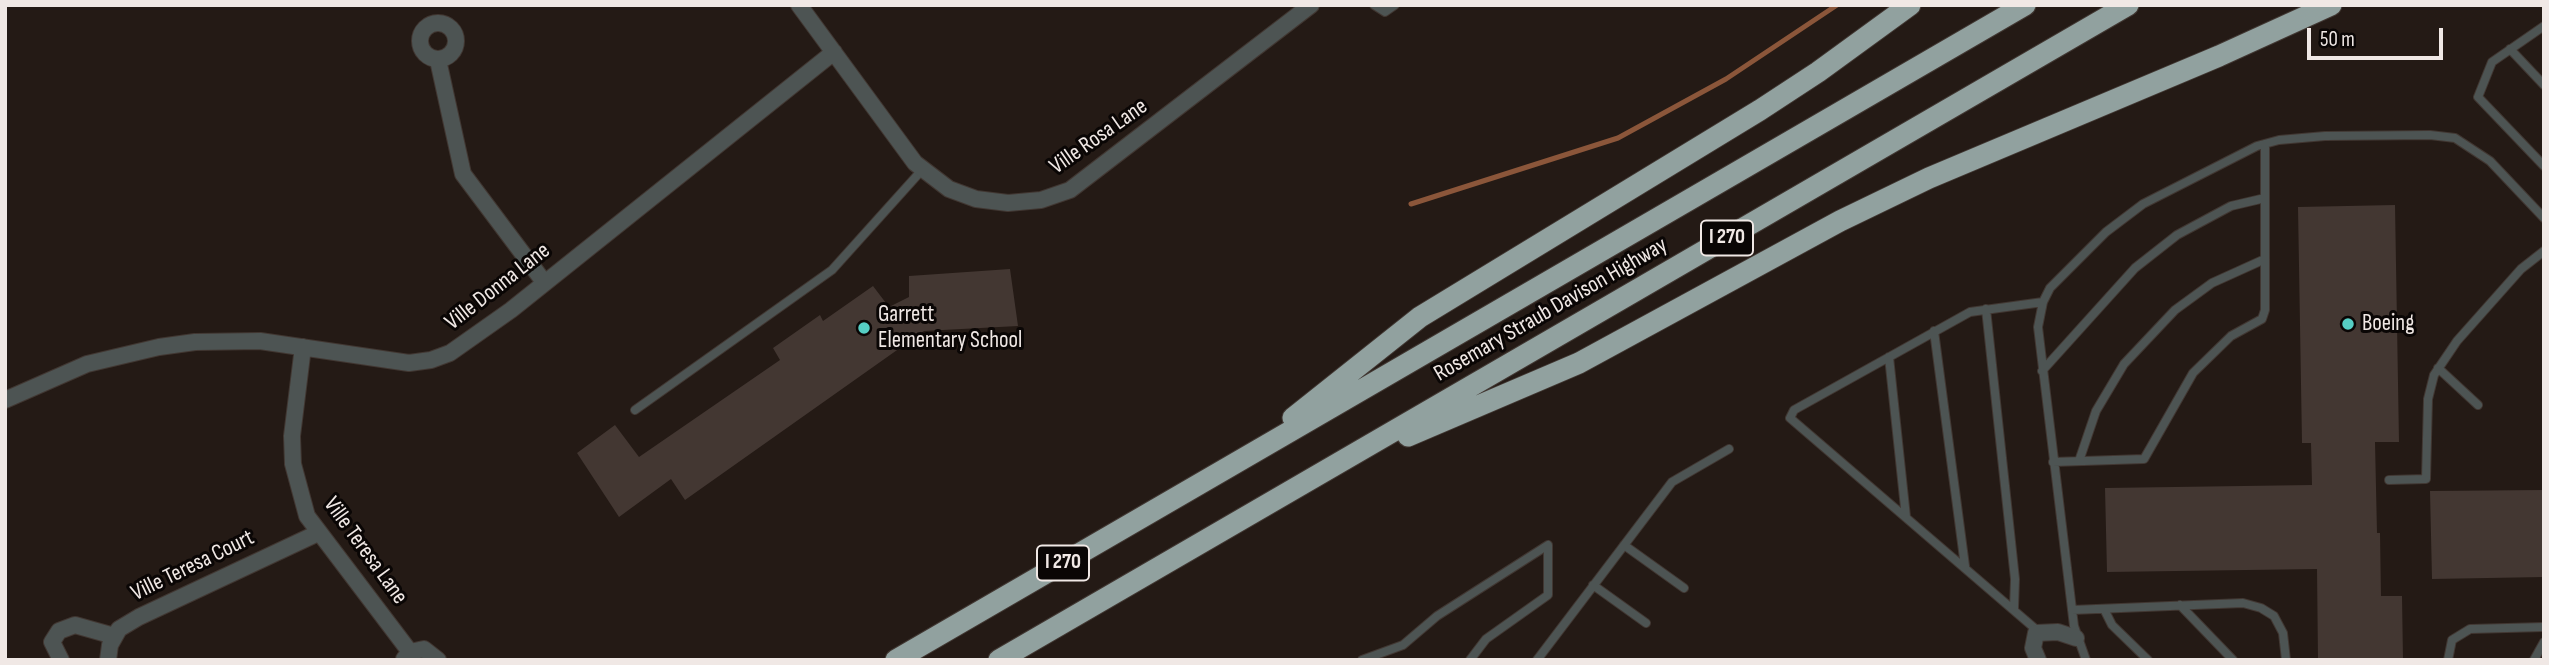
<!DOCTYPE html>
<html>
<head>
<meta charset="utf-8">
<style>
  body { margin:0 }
  #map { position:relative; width:2549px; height:665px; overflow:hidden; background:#241a15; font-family:"Sofia Sans Condensed",sans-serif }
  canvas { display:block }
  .frame { position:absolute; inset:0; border:7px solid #f0e8e5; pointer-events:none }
  .scale { position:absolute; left:2307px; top:28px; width:136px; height:32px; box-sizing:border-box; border:4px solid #f0e8e5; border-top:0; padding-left:9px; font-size:21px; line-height:24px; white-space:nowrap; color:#f0e8e5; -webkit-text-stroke:5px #0a0605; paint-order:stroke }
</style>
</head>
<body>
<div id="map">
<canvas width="2549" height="665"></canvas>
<div class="frame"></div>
<div class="scale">50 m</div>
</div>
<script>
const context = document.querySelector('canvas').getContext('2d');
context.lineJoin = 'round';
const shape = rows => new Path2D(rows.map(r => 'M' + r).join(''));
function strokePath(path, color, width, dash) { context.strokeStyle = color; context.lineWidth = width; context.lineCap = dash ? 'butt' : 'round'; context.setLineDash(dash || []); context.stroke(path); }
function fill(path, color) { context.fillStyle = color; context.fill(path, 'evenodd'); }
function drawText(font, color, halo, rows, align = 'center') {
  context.font = font + ' "Sofia Sans Condensed",sans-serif'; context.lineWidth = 6; context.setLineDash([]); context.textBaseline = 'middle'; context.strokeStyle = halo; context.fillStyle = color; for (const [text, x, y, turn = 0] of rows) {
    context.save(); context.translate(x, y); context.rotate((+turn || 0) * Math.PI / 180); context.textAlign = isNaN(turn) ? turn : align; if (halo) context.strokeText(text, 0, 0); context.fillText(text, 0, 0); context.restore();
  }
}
const stream = shape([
  [1411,204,1618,138,1726,79,1837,5]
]);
const building = shape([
  [2395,205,2399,442,2375,442,2377,533,2380,533,2381,596,2402,596,2403,660,2318,660,2317,569,2107,572,2105,488,2312,485,2311,443,2302,443,2298,207],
  [1010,269,1018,326,924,331,685,500,671,479,619,517,577,453,615,425,639,457,780,360,773,348,820,315,823,321,873,286,889,307,909,297,909,276],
  [2544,490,2544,577,2432,579,2430,491]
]);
const service = shape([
  [1374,5,1385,12,1395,5],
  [2544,26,2492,62,2478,97,2544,166],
  [2510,49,2544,85],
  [1986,309,2015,579,2014,608],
  [1934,331,1965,566],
  [1889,357,1906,517],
  [2438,368,2478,405],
  [2042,371,2135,268,2177,235,2231,206,2265,198],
  [635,410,832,270,922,170],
  [2079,461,2096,411,2124,364,2175,310,2212,283,2265,259],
  [2053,462,2144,459,2193,373,2231,336,2262,319,2265,310,2265,144],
  [2389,480,2426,479,2428,399,2434,375,2457,341,2521,269,2544,251],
  [1624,545,1684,588],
  [1593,585,1646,623],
  [2180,605,2233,660],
  [2104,609,2112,625,2148,660],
  [2072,610,2243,603,2261,608,2274,616,2283,633,2286,660],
  [2039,632,1790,418,1794,410,1970,312,2043,302],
  [1362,660,1403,645,1437,616,1548,545,1548,595,1486,639,1470,660],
  [1537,660,1672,482,1729,449],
  [2086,660,2074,626,2038,327,2043,302,2050,288,2106,232,2143,204,2257,146,2279,140,2325,136,2430,135,2455,138,2490,161,2544,218],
  [2448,660,2452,640,2470,629,2544,627],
  [2534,660,2544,642]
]);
const minor = shape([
  [799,5,915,163,949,189,976,199,1008,203,1041,200,1070,190,1311,5],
  '420 41a18 18 0 1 1 36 0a18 18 0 1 1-36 0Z',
  [438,60,463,174,544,282],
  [303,347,292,436,293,464,307,516,410,652],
  [5,400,87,364,159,347,195,342,260,341,409,363,431,360,450,353,511,310,834,52],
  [404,659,410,652,424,649,438,660],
  [61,660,52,642,59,631,75,625,114,636],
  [108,660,110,645,119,629,139,617,318,533],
  [2038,660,2033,648,2036,633,2058,632,2076,638]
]);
const motorway = shape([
  [1293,418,1420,317,1760,110,1818,72,1910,5],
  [1408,436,1579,363,1840,221,1929,178,2219,56,2331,5],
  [896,660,2025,5],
  [999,660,2128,5]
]);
const markers = [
  [2348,324,7,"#56cec4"],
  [864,328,7,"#56cec4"]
];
const shields = [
  [1727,238,52],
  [1063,563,52]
];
const shieldNames = [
  ["I 270",1727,238],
  ["I 270",1063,563]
];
const streetNames = [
  ["Ville Rosa Lane",1099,137,-35],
  ["Ville Donna Lane",498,287,-38],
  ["Rosemary Straub Davison Highway",1551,310,-30],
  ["Ville Teresa Lane",365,551,54],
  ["Ville Teresa Court",193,566,-26]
];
const poiNames = [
  ["Garrett",878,315],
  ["Elementary School",878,341],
  ["Boeing",2362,324]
];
strokePath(stream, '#8b563a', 5);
fill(building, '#433732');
strokePath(service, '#413732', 10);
strokePath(minor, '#413732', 18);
strokePath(motorway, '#413732', 23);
strokePath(service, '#4d5453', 8);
strokePath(minor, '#4d5453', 16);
strokePath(motorway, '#91a19f', 21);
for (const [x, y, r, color] of markers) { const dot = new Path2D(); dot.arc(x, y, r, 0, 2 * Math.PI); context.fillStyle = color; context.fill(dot); strokePath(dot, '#0a0605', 2.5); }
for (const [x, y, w] of shields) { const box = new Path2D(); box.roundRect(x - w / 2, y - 17.5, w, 35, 5); context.fillStyle = '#0a0605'; context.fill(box); strokePath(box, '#f0e8e5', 2); }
drawText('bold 21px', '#f0e8e5', null, shieldNames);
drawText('23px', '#f0e8e5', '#0a0605', streetNames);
drawText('23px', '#f0e8e5', '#0a0605', poiNames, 'left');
</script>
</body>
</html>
